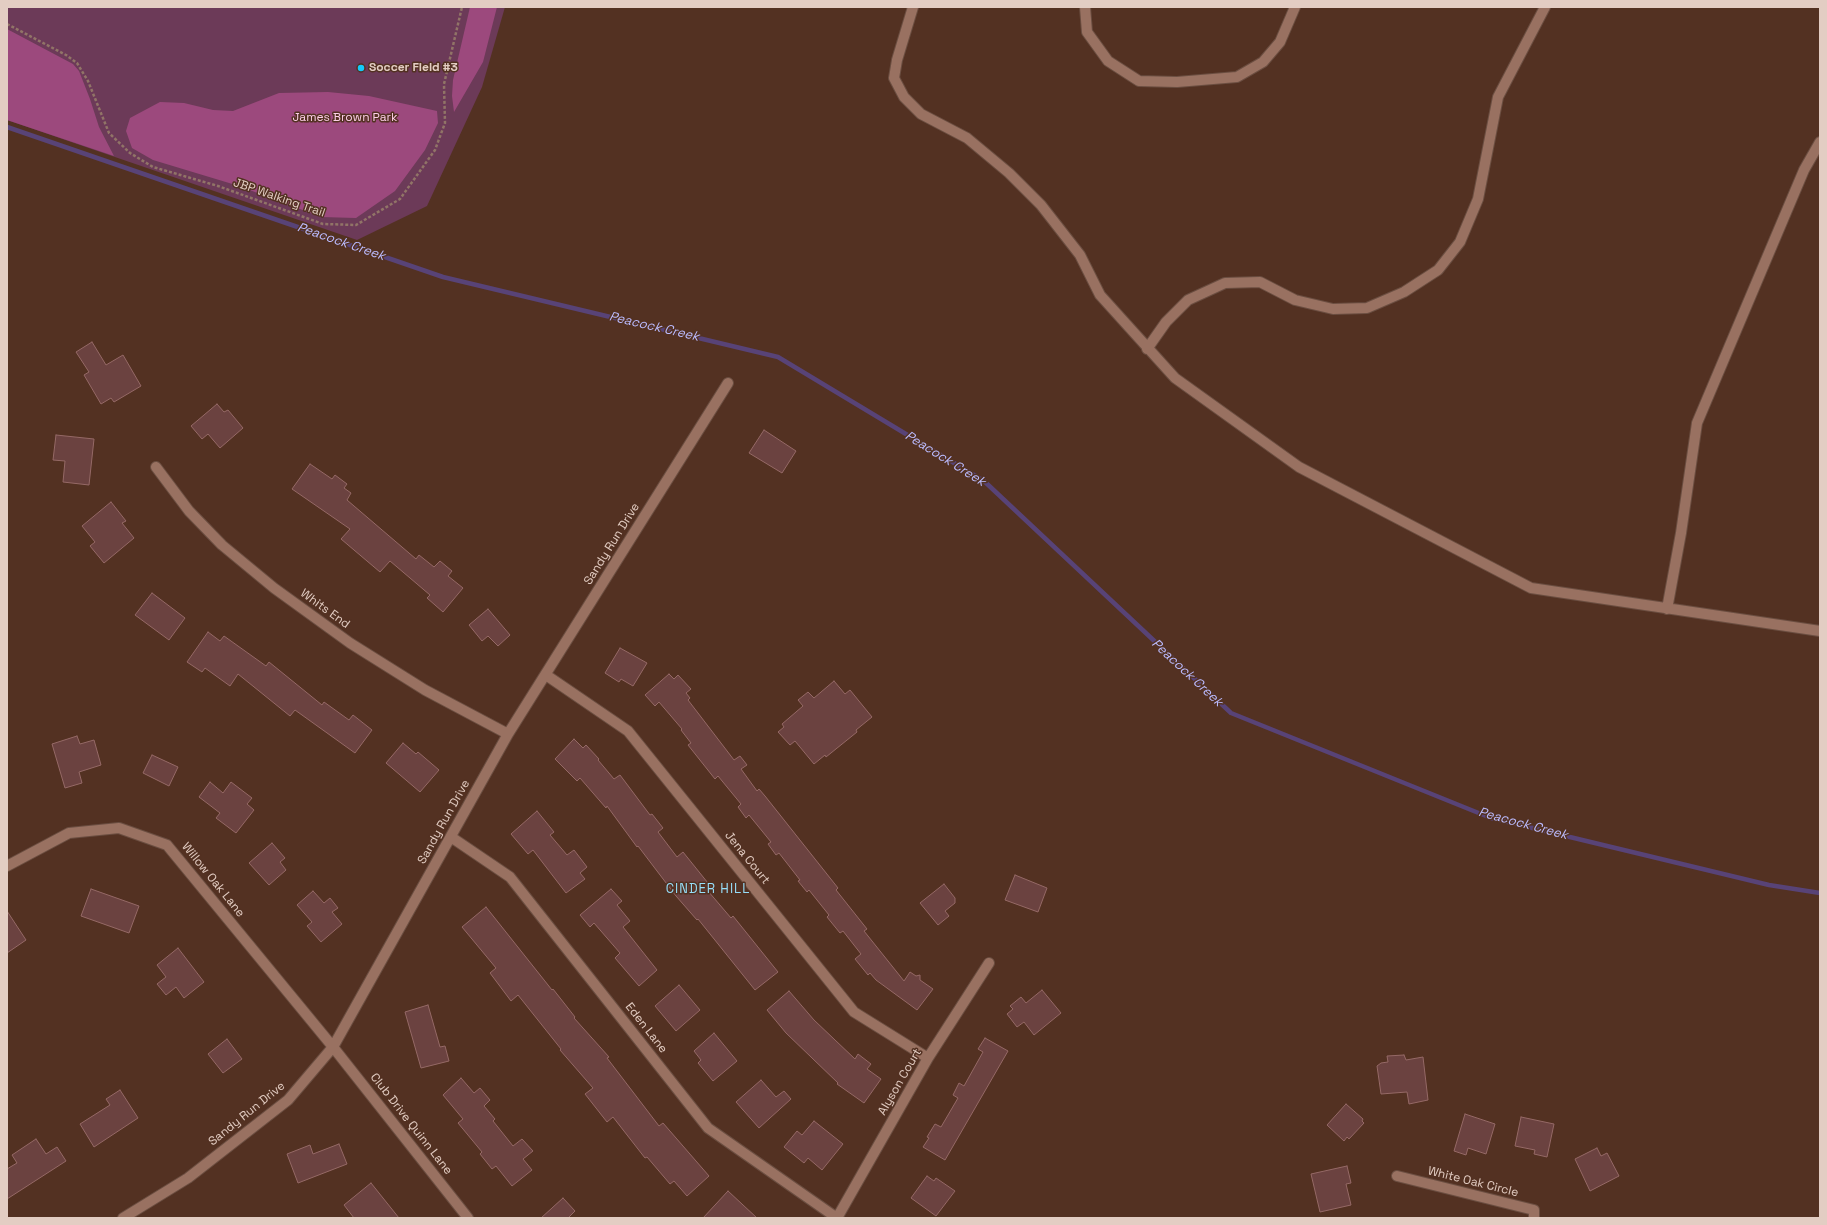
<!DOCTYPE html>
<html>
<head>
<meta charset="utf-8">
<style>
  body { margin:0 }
  #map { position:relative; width:1827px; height:1225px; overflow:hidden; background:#533122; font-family:"Space Grotesk",sans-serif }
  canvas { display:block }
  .frame { position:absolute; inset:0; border:8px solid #e3cdc3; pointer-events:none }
</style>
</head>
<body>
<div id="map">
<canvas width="1827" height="1225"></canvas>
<div class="frame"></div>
</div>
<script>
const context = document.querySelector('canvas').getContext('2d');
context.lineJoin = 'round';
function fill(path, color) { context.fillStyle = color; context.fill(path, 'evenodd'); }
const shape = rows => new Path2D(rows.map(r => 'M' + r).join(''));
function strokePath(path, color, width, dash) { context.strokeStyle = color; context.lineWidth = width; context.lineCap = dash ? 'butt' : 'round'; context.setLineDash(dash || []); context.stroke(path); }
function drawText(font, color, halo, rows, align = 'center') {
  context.font = font + ' "Space Grotesk",sans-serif'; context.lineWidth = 3; context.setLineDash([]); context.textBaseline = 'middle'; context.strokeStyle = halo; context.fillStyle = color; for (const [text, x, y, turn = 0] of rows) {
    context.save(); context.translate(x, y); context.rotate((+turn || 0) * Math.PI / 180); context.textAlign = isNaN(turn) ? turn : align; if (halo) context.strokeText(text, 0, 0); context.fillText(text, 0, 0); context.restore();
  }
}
const green = shape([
  [7,7,505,7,482,87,427,206,357,240,7,120]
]);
const forest = shape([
  [470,7,497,7,483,62,454,112,452,96,453,80],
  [7,29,73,64,79,71,90,99,99,127,114,156,7,120],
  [328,92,369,96,437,111,438,123,425,150,395,191,356,218,321,217,239,186,153,160,132,148,126,131,130,118,160,102,184,103,213,110,233,111,279,93]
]);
const stream = shape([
  [7,127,443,277,778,357,984,481,1231,713,1491,818,1769,885,1820,893]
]);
const building = shape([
  [92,342,106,365,123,355,141,386,114,402,111,398,101,404,84,375,89,372,76,352,92,342],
  [217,404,224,412,228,410,243,428,220,448,208,434,202,439,191,426,217,404],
  [764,430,796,451,782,473,749,453,764,430],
  [56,435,94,439,89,485,63,482,65,461,53,460,56,435],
  [310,464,332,479,335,475,347,484,344,488,351,493,347,500,416,559,419,555,434,567,440,561,452,571,448,576,463,588,443,612,427,598,430,595,390,561,380,572,341,539,350,529,292,489,310,464],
  [111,502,126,521,122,523,134,538,104,563,90,546,95,542,82,526,111,502],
  [152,593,185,618,169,640,135,615,152,593],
  [488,609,510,635,498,646,488,636,482,641,469,625,488,609],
  [208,632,220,641,224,636,266,666,269,662,322,705,324,702,349,720,353,715,372,730,355,753,295,710,290,716,238,674,230,686,205,668,202,672,187,662,208,632],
  [620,648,647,663,633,686,621,679,619,682,605,673,620,648],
  [669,674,674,679,678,675,691,689,686,693,690,698,688,700,734,760,740,756,747,765,741,769,757,791,759,789,765,796,838,888,836,890,867,929,864,931,904,981,910,972,916,976,920,975,920,980,933,989,917,1010,876,980,870,973,868,975,855,959,861,954,843,931,840,933,827,917,829,915,809,890,807,892,798,881,800,880,779,853,776,855,768,844,771,842,749,815,746,818,738,807,741,804,718,776,715,779,688,745,691,743,681,730,682,729,659,702,655,706,645,695,669,674],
  [834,681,845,694,850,690,872,717,856,730,857,732,826,757,825,755,814,764,795,741,790,745,778,732,784,727,782,724,803,706,798,700,808,692,814,698,834,681],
  [77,736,80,744,94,740,101,765,79,772,82,783,65,788,52,744,77,736],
  [574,739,583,748,586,745,599,759,598,760,614,779,620,775,650,815,652,814,663,828,658,832,677,857,683,852,712,888,708,891,731,918,733,916,778,972,755,990,698,919,697,920,676,896,638,846,637,847,607,806,606,808,580,778,577,781,555,759,574,739],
  [403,743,416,754,418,752,439,770,420,792,386,763,403,743],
  [152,755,178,767,169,786,143,773,152,755],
  [210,782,223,793,231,782,252,798,247,804,254,810,236,833,216,818,220,813,199,797,210,782],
  [537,811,554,832,550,835,567,855,574,850,587,867,580,873,585,879,566,893,533,850,528,854,511,834,537,811],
  [272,843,285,858,280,862,286,870,269,885,249,863,272,843],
  [1015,875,1047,888,1038,912,1005,900,1015,875],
  [944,884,955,898,955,903,945,911,949,916,938,925,920,903,944,884],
  [91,889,139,906,129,933,81,916,91,889],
  [611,889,622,901,617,905,630,921,623,927,657,970,639,986,615,958,620,953,594,923,590,927,580,915,611,889],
  [313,891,324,903,330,898,338,908,332,912,342,924,321,942,307,926,312,922,297,905,313,891],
  [486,907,552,990,553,989,575,1017,574,1018,609,1057,607,1058,659,1126,663,1123,709,1176,687,1196,674,1181,670,1184,647,1157,645,1158,613,1117,607,1122,585,1094,593,1088,560,1050,561,1049,518,995,511,1001,490,973,496,968,462,927,486,907],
  [7,911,26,940,7,953,7,911],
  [178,948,204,982,184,998,176,987,166,995,157,984,166,977,157,965,178,948],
  [679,985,700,1010,676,1031,655,1006,679,985],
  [1042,990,1061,1013,1034,1035,1024,1022,1017,1027,1007,1014,1013,1009,1010,1006,1021,997,1026,1003,1042,990],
  [789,991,814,1020,855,1059,858,1054,871,1064,867,1069,881,1079,864,1103,837,1084,838,1083,786,1033,767,1010,789,991],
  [428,1005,440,1047,445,1046,449,1061,421,1068,405,1012,428,1005],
  [714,1033,737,1061,713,1081,698,1063,701,1060,694,1051,714,1033],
  [985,1038,1008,1051,945,1160,923,1147,929,1138,927,1137,935,1124,941,1127,958,1098,953,1095,959,1083,964,1086,983,1052,978,1049,985,1038],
  [227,1039,242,1059,223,1073,208,1054,227,1039],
  [1404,1055,1406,1060,1423,1057,1428,1100,1409,1104,1407,1092,1381,1094,1377,1066,1381,1063,1388,1062,1387,1056,1404,1055],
  [461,1078,474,1093,480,1088,490,1100,484,1106,495,1119,493,1121,513,1146,522,1139,533,1151,523,1159,532,1170,512,1186,496,1166,492,1169,480,1154,482,1152,458,1123,463,1119,443,1095,461,1078],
  [761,1080,776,1097,784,1091,791,1099,759,1128,736,1102,761,1080],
  [120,1090,138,1118,94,1147,80,1124,110,1105,106,1099,120,1090],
  [1346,1104,1363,1119,1362,1121,1364,1123,1349,1139,1347,1137,1344,1141,1327,1125,1346,1104],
  [1465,1114,1495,1124,1486,1154,1468,1148,1466,1155,1454,1151,1465,1114],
  [1521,1117,1554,1124,1547,1157,1534,1154,1535,1150,1515,1146,1521,1117],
  [814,1121,843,1144,822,1170,808,1158,804,1163,784,1147,797,1131,802,1135,814,1121],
  [36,1139,46,1154,57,1147,66,1161,7,1199,7,1169,17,1163,12,1155,36,1139],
  [339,1144,347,1164,298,1183,287,1154,310,1145,313,1154,339,1144],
  [1597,1148,1601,1156,1607,1153,1619,1176,1590,1191,1575,1159,1597,1148],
  [1347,1166,1351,1183,1346,1184,1351,1205,1320,1212,1311,1174,1347,1166],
  [927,1176,934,1181,936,1178,955,1191,936,1216,911,1198,927,1176],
  [371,1183,399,1218,354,1218,344,1205,371,1183],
  [728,1191,757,1218,703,1218,728,1191],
  [563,1198,575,1211,568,1218,541,1218,563,1198]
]);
const path = shape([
  [7,24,66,55,77,63,88,81,109,133,130,153,153,167,218,186,323,224,356,225,400,199,435,150,445,123,444,84,462,7]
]);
const minor = shape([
  [913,7,897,60,894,78,904,97,921,114,967,138,1009,173,1041,205,1080,255,1100,295,1175,378,1299,467,1531,588,1820,631],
  [1085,7,1087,32,1108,61,1139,81,1177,82,1237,77,1263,62,1280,42,1295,7],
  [1147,349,1166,322,1188,300,1225,283,1260,282,1295,300,1333,309,1367,308,1404,292,1438,270,1460,242,1478,199,1498,97,1545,7],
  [156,467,189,511,222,545,274,588,350,643,425,690,508,734],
  [1667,609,1681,533,1697,423,1804,170,1820,142],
  [546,675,628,731,854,1012,928,1058],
  [451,837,510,877,708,1128,837,1218,928,1058,989,963],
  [7,866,69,833,119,828,167,845,333,1047,468,1218],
  [1397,1176,1534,1210,1534,1218],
  [123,1218,188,1178,288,1100,333,1047,508,734,728,383]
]);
const markers = [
  [361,68,4,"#14cafb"]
];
const poiNames = [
  ["Soccer Field #3",369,68]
];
const parkNames = [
  ["James Brown Park",345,118]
];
const streetNames = [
  ["JBP Walking Trail",279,198,19],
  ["Sandy Run Drive",612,544,-58],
  ["Whits End",325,609,36],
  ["Sandy Run Drive",444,822,-61],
  ["Jena Court",747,858,51],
  ["Willow Oak Lane",213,880,51],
  ["Eden Lane",646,1028,52],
  ["Alyson Court",900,1082,-60],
  ["Sandy Run Drive",247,1114,-39],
  ["Club Drive Quinn Lane",411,1124,52],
  ["White Oak Circle",1473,1182,14]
];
const waterNames = [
  ["Peacock Creek",341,242,19],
  ["Peacock Creek",654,327,13],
  ["Peacock Creek",945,459,32],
  ["Peacock Creek",1187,673,43],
  ["Peacock Creek",1523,824,15]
];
const neighbourhoodNames = [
  ["CINDER HILL",708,889]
];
fill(green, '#6c3a58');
fill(forest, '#9c497d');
strokePath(stream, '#584377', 4.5);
fill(building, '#6b4240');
strokePath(building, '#956966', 1);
strokePath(minor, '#6b4e41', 12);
strokePath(path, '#917467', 2.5, [3, 2]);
strokePath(minor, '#997161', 10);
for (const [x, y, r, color] of markers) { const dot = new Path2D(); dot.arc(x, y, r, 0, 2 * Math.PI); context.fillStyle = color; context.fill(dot); strokePath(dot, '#533122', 1.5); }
drawText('bold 12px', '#e3cdc3', '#533122', poiNames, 'left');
drawText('12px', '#fecfe9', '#533122', parkNames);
drawText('12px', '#e3cdc3', '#533122', streetNames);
drawText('italic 13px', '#bbbbfe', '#533122', waterNames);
context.letterSpacing = '1px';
drawText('13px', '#97def9', '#533122', neighbourhoodNames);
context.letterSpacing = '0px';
</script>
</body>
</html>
